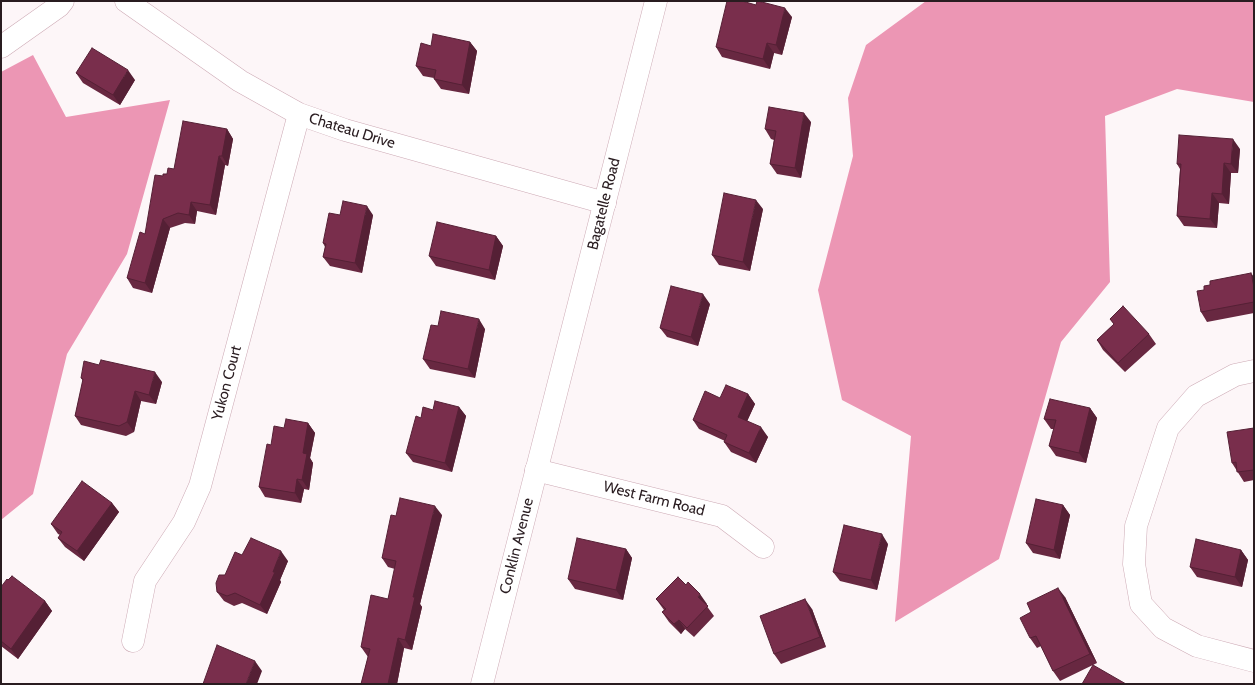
<!DOCTYPE html>
<html>
<head>
<meta charset="utf-8">
<style>
  body { margin:0 }
  #map { position:relative; width:1255px; height:685px; overflow:hidden; background:#fdf6f8; font-family:Cabin,sans-serif }
  canvas { display:block }
  .frame { position:absolute; inset:0; border:2px solid #291c20; pointer-events:none }
</style>
</head>
<body>
<div id="map">
<canvas width="1255" height="685"></canvas>
<div class="frame"></div>
</div>
<script>
const context = document.querySelector('canvas').getContext('2d');
context.lineJoin = 'round';
function fill(path, color) { context.fillStyle = color; context.fill(path, 'evenodd'); }
const shape = rows => new Path2D(rows.map(r => 'M' + r).join(''));
function strokePath(path, color, width, dash) { context.strokeStyle = color; context.lineWidth = width; context.lineCap = dash ? 'butt' : 'round'; context.setLineDash(dash || []); context.stroke(path); }
function drawText(font, color, halo, rows, align = 'center') {
  context.font = font + ' Cabin,sans-serif'; context.lineWidth = 4; context.setLineDash([]); context.textBaseline = 'middle'; context.strokeStyle = halo; context.fillStyle = color; for (const [text, x, y, turn = 0] of rows) {
    context.save(); context.translate(x, y); context.rotate((+turn || 0) * Math.PI / 180); context.textAlign = isNaN(turn) ? turn : align; if (halo) context.strokeText(text, 0, 0); context.fillText(text, 0, 0); context.restore();
  }
}
const forest = shape([
  [926,1,1254,1,1254,102,1177,89,1105,116,1110,282,1061,342,999,559,895,622,911,436,842,400,818,290,853,156,848,98,866,45],
  [33,55,66,117,170,100,127,254,67,354,33,494,1,520,1,72]
]);
const minor = shape([
  [126,1,240,81,299,114,345,130,605,203],
  [1,47,59,6,63,1],
  [1254,371,1235,375,1196,396,1168,428,1136,526,1134,564,1141,604,1163,628,1197,646,1254,661],
  [536,470,722,516,763,547],
  [133,641,145,581,184,522,200,486,299,114]
]);
const tertiary = shape([
  [482,684,656,1]
]);
const wall = shape([
  [756,5,792,17,782,55,774,53,770,69,722,57,716,47],
  [470,42,477,51,469,94,441,89,434,79,434,78,423,76,416,66,431,46],
  [76,73,135,80,120,105,83,83],
  [811,122,801,178,777,174,770,164,774,140,771,139,765,129],
  [227,129,233,139,228,166,225,165,216,215,197,211,195,224,185,223,170,228,152,293,133,288,127,278,145,234,163,176,167,174],
  [1240,149,1238,173,1231,173,1229,204,1219,203,1217,228,1184,226,1177,216,1180,169,1177,164],
  [763,209,750,271,719,265,712,255],
  [340,215,373,215,362,273,330,266,323,257,325,247,323,243],
  [496,236,503,246,495,280,436,266,429,256],
  [1254,277,1254,313,1207,322,1201,312],
  [710,304,698,346,667,337,660,328],
  [1110,319,1149,334,1156,344,1125,372,1103,350,1097,340,1114,324],
  [438,326,485,329,475,378,430,369,423,359],
  [81,378,162,382,156,404,141,401,134,432,126,436,81,425,75,416,83,381],
  [748,394,755,404,747,421,768,437,756,463,731,452,724,442,725,441,699,429,693,420,720,398],
  [459,407,466,416,452,472,413,462,406,453,421,418,433,410],
  [1090,408,1097,418,1086,463,1056,456,1049,446,1054,429,1051,429,1044,419],
  [308,423,315,433,310,458,313,463,309,490,304,489,301,503,265,497,259,487,271,445,284,428],
  [1254,428,1254,480,1244,482,1232,463],
  [112,503,119,512,84,561,65,547,58,538,60,535,58,534,51,524],
  [1063,505,1070,515,1060,559,1033,553,1026,543],
  [442,515,420,604,422,607,412,650,404,648,397,684,361,684,368,657,361,647,388,599,395,569,388,567,382,558,396,516],
  [888,544,877,590,840,581,833,572],
  [626,549,632,558,623,600,575,589,568,579],
  [1241,550,1248,560,1242,587,1197,577,1190,567],
  [242,555,288,561,280,580,281,582,267,614,242,603,234,606,224,601,217,592,225,575],
  [1,587,45,601,52,611,18,659,1,646],
  [1065,597,1097,663,1060,681,1053,671,1041,646,1037,648,1030,638,1031,612],
  [656,599,707,604,706,605,714,616,694,637,685,629,681,634,669,622,662,612,664,610],
  [812,609,826,647,781,664,774,654]
]);
const shadedWall = shape([
  [785,8,792,17,782,55,776,45],
  [470,42,477,51,469,94,462,85],
  [767,43,774,53,770,69,763,59],
  [128,70,135,80,120,105,113,95],
  [804,113,811,122,801,178,795,168],
  [227,129,233,139,228,166,222,156],
  [1233,139,1240,149,1238,173,1231,164],
  [219,156,225,165,216,215,210,205],
  [1224,163,1231,173,1229,204,1222,194],
  [1212,193,1219,203,1217,228,1210,219],
  [756,200,763,209,750,271,743,262],
  [191,202,197,211,195,224,189,215],
  [367,206,373,215,362,273,355,263],
  [163,219,170,228,152,293,145,283],
  [496,236,503,246,495,280,489,270],
  [1251,273,1254,277,1254,287],
  [703,294,710,304,698,346,691,337],
  [479,319,485,329,475,378,468,369],
  [155,372,162,382,156,404,149,395],
  [135,391,141,401,134,432,127,422],
  [748,394,755,404,745,426,738,417],
  [459,407,466,416,452,472,445,463],
  [1090,408,1097,418,1086,463,1079,453],
  [308,423,315,433,310,458,313,463,309,490,302,480,303,453],
  [761,427,768,437,756,463,749,453],
  [297,479,304,489,301,503,295,493],
  [112,503,119,512,84,561,77,551],
  [1063,505,1070,515,1060,559,1054,550],
  [435,506,442,515,420,604,422,607,412,650,405,640,413,597],
  [882,534,888,544,877,590,871,580],
  [626,549,632,558,623,600,616,590],
  [1241,550,1248,560,1242,587,1235,577],
  [281,551,288,561,280,580,281,582,267,614,260,605,273,572],
  [1058,588,1065,597,1097,663,1090,654],
  [700,594,707,604,704,606,698,597],
  [805,599,812,609,826,647,820,637],
  [45,601,52,611,18,659,11,649],
  [679,620,685,629,681,634,674,624],
  [398,638,404,648,397,684,388,684],
  [255,661,262,671,257,684,246,684]
]);
const building = shape([
  [727,1,742,1,756,5,757,1,758,1,785,8,776,45,767,43,763,59,716,47,727,1],
  [433,34,470,42,462,85,434,79,436,70,416,66,421,43,431,46,433,34],
  [92,48,128,70,113,95,76,73,92,48],
  [769,107,804,113,795,168,770,164,776,131,765,129,769,107],
  [183,121,227,129,222,156,219,156,210,205,191,202,189,215,178,213,163,219,145,283,127,278,140,232,145,234,155,175,163,176,163,174,167,174,168,168,174,169,183,121],
  [1179,135,1233,139,1231,164,1224,163,1222,194,1212,193,1210,219,1177,216,1181,164,1177,164,1179,135],
  [724,193,756,200,743,262,712,255,724,193],
  [343,201,367,206,355,263,323,257,326,244,323,243,329,213,340,215,343,201],
  [437,222,496,236,489,270,429,256,437,222],
  [1251,273,1254,287,1254,302,1201,312,1197,291,1204,290,1204,286,1210,285,1210,281,1251,273],
  [671,286,703,294,691,337,660,328,671,286],
  [1123,306,1149,334,1118,363,1097,340,1114,324,1110,319,1123,306],
  [441,311,479,319,468,369,423,359,431,325,438,326,441,311],
  [101,360,155,372,149,395,135,391,127,422,119,426,75,416,83,379,81,378,84,361,99,365,101,360],
  [726,385,748,394,738,417,761,427,749,453,724,442,727,435,693,420,705,391,720,398,726,385],
  [1050,399,1090,408,1079,453,1049,446,1056,420,1044,419,1050,399],
  [435,401,459,407,445,463,406,453,416,416,421,418,423,407,433,410,435,401],
  [286,419,308,423,303,453,307,454,302,480,297,479,295,493,259,487,267,444,271,445,274,426,284,428,286,419],
  [1254,428,1254,470,1237,472,1236,462,1232,463,1227,432,1254,428],
  [82,481,112,503,77,551,58,538,62,532,51,524,82,481],
  [400,498,435,506,413,597,415,597,405,640,398,638,388,684,361,684,370,649,361,647,371,595,388,599,396,561,382,558,391,515,396,516,400,498],
  [1036,499,1063,505,1054,550,1026,543,1036,499],
  [844,525,882,534,871,580,833,572,844,525],
  [251,538,281,551,273,572,275,572,260,605,235,593,227,596,217,592,216,583,219,575,225,575,235,552,242,555,251,538],
  [577,538,626,549,616,590,568,579,577,538],
  [1196,539,1241,550,1235,577,1190,567,1196,539],
  [12,576,45,601,11,649,1,641,1,587,7,579,8,580,12,576],
  [678,577,686,585,688,582,700,594,698,597,708,606,687,628,679,620,674,624,662,612,666,609,656,599,678,577],
  [1058,588,1090,654,1053,671,1036,636,1030,638,1020,618,1031,612,1027,603,1058,588],
  [805,599,820,637,774,654,760,616,805,599],
  [217,645,255,661,246,684,203,684,217,645],
  [1093,665,1126,684,1082,684,1093,665]
]);
const streetNames = [
  ["Chateau Drive",352,131,17],
  ["Bagatelle Road",604,204,-76],
  ["Yukon Court",227,383,-75],
  ["West Farm Road",654,499,14],
  ["Conklin Avenue",517,546,-76]
];
fill(forest, '#ec96b4');
strokePath(minor, '#cdaab5', 23);
strokePath(tertiary, '#cdaab5', 23);
strokePath(minor, '#fff', 22);
strokePath(tertiary, '#fff', 22);
fill(wall, '#682841');
fill(shadedWall, '#552035');
fill(building, '#792e4c');
strokePath(building, '#552035', 1);
drawText('15px', '#291c20', '#fff', streetNames);
</script>
</body>
</html>
